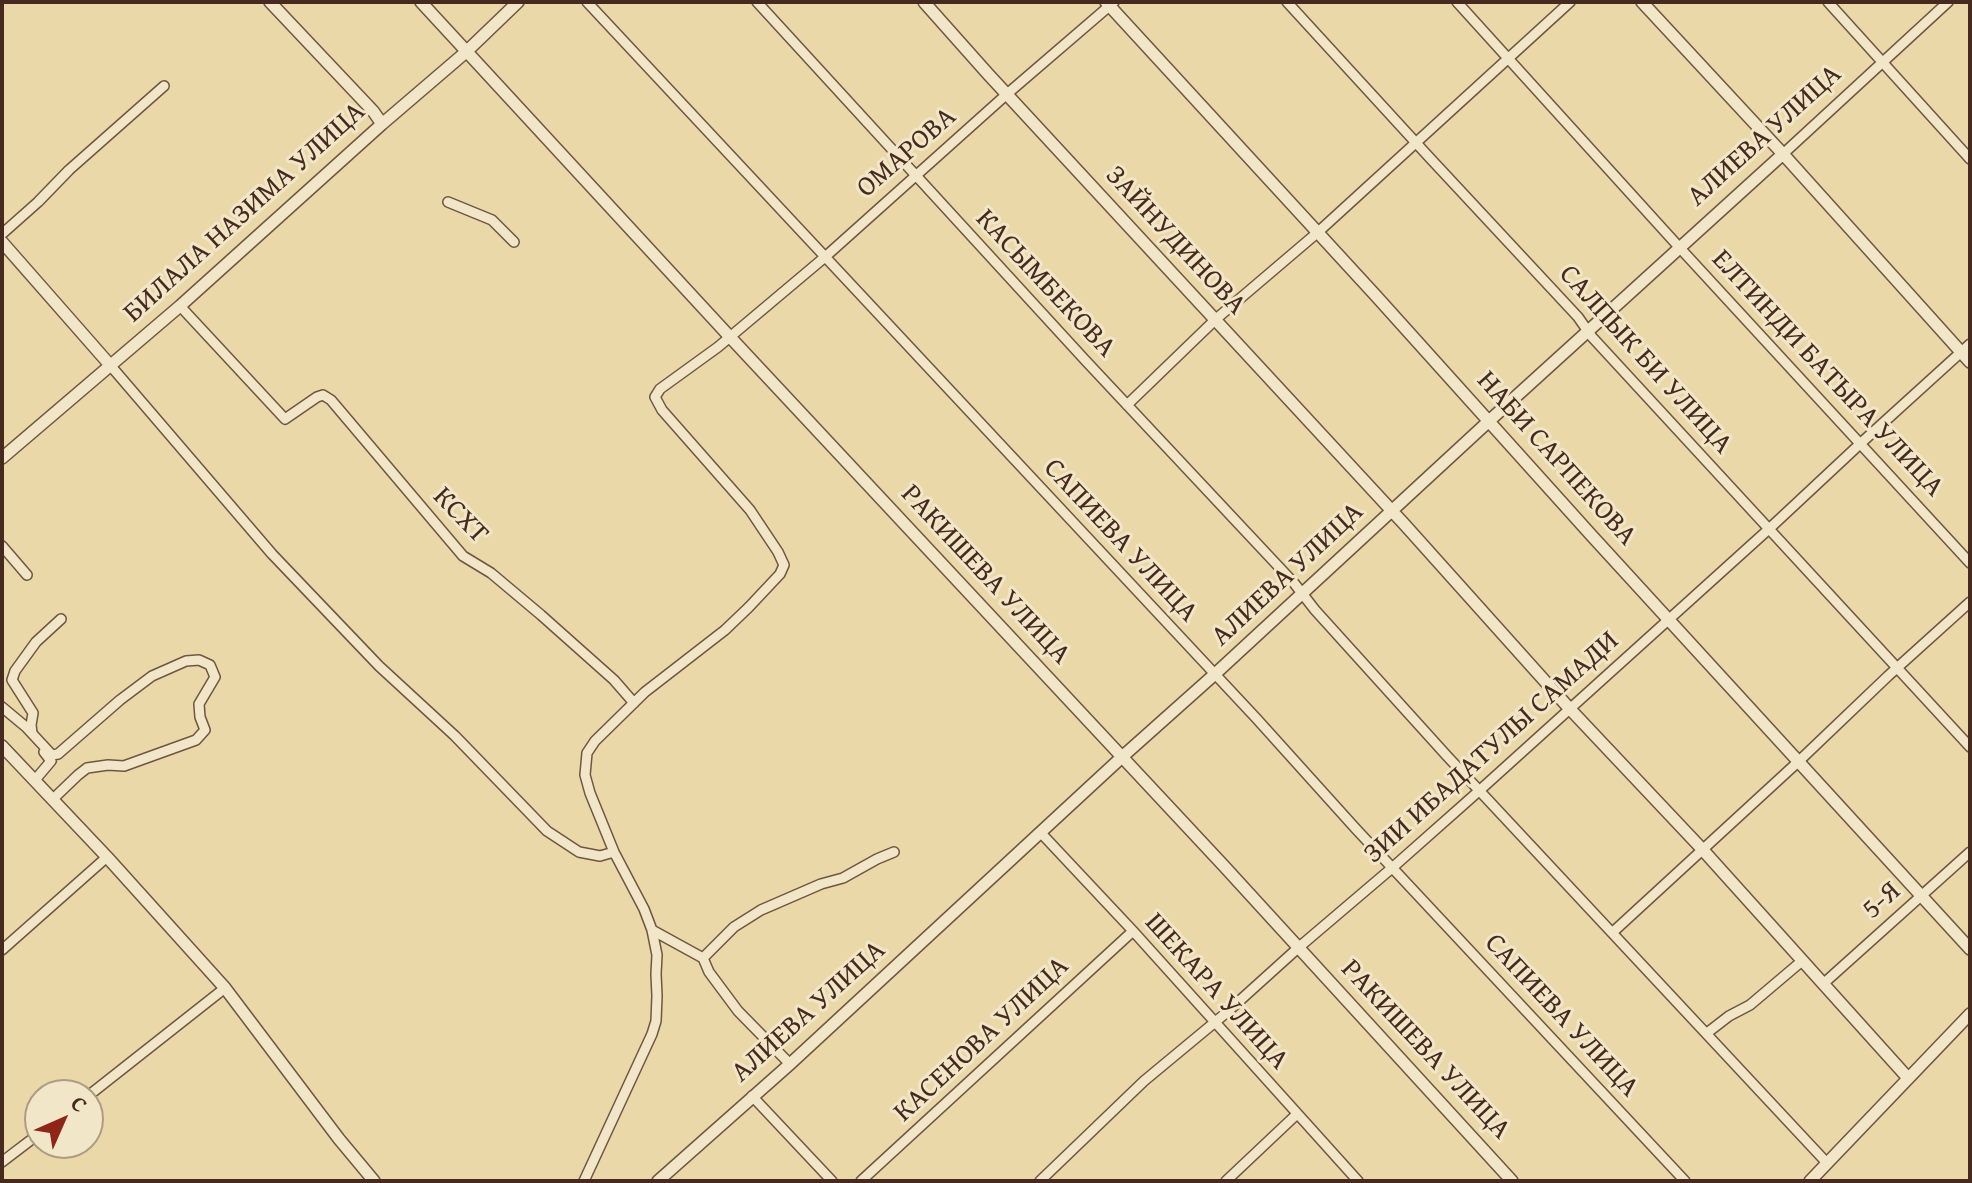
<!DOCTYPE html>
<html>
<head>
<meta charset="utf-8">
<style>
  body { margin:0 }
  #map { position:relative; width:1972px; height:1183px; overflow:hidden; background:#ead8a9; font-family:"Gentium Book Plus",serif }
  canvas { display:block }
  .frame { position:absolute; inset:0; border:4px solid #462a1f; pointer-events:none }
  .north { position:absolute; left:24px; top:1079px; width:80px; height:80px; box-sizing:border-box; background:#f1e6c7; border:2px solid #ad9b84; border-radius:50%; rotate:45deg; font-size:22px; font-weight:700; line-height:32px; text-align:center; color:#462a1f }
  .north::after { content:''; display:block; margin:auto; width:28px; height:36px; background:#8f2418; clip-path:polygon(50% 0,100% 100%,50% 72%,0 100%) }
</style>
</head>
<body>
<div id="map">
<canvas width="1972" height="1183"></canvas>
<div class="frame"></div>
<div class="north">С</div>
</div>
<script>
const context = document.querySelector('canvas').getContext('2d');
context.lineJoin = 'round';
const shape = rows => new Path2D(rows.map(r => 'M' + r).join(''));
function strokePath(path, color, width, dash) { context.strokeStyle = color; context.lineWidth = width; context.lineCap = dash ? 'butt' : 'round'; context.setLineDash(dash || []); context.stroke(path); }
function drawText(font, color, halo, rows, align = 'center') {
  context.font = font + ' "Gentium Book Plus",serif'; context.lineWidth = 6; context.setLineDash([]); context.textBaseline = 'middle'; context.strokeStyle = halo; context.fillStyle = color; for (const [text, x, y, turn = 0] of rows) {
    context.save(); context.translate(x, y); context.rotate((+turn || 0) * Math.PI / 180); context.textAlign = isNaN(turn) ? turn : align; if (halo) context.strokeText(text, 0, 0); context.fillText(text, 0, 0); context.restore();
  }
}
const minor = shape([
  [587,2,1256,718,1356,829,1685,1181],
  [757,2,1085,360,1294,583,1315,610,1447,756,1827,1163],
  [1287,2,1429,157,1578,317,1592,337,1970,747],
  [1457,2,1679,247,1970,563],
  [1828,2,1970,159],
  [1783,154,1948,2],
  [448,202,492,220,514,242],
  [2,234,38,202,69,170,164,86],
  [180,306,285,419,317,397,323,395,331,400,463,556,491,573,541,615,614,680,634,703],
  [110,365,272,554,379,666,455,736,547,831,579,852,600,856,614,852],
  [1127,405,1216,319,1317,233,1570,2],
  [2,546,27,575],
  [2,707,26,727,52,755,58,754,120,700,152,676,186,661,199,660,210,665,215,677,199,704,200,717,205,730,196,740,124,766,108,765,87,768,78,775,53,799],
  [32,733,31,725,33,713,12,680,15,671,36,642,61,619],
  [35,780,51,761,44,752],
  [1041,833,1133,931,1358,1181],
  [652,930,703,958,709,972,738,1011,790,1064],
  [1613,932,1799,761,1888,676,1970,602],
  [2,950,107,857],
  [703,958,734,927,761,910,821,884,843,878,877,859,894,852],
  [1823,984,1970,852],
  [1707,1033,1729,1016,1750,1005,1802,961],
  [88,1096,225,988],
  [752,1096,832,1181],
  [2,1162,40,1133],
  [584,1181,652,1034,656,1021,657,996,656,974,657,955,652,930,644,909,614,852,590,793,585,775,587,753,595,741,645,692,725,630,749,607,780,574,784,565,778,552,750,510,662,410,655,397,660,389,718,347,825,257,1007,94,1114,2],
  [861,1181,1133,931],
  [1040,1181,1144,1081,1226,1013,1298,948,1392,868,1480,790,1770,528,1861,443,1970,344],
  [1226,1181,1297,1114]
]);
const tertiary = shape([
  [270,2,373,111,382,124],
  [421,2,730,337,1223,865,1512,1181],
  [924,2,988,74,1405,525,1569,708,1702,849,1908,1078],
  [1106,2,1377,297,1592,536,1970,949],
  [1642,2,1783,154,1970,362],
  [2,242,110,365],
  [2,458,180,306,382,124,466,52,518,2],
  [2,746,107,857,225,988,339,1139,374,1181],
  [658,1181,790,1064,1122,757,1215,674,1489,421,1783,154],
  [1810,1181,1970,1014]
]);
const streetNames = [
  ["АЛИЕВА УЛИЦА",1765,136,-42],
  ["ОМАРОВА",907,153,-41],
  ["БИЛАЛА НАЗИМА УЛИЦА",245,213,-42],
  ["ЗАЙНУДИНОВА",1175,241,47],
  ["КАСЫМБЕКОВА",1045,284,47],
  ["САЛПЫК БИ УЛИЦА",1645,360,48],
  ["ЕЛТИНДИ БАТЫРА УЛИЦА",1827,374,47],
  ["НАБИ САРПЕКОВА",1556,459,48],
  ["КСХТ",460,516,46],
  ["САПИЕВА УЛИЦА",1120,541,47],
  ["РАКИШЕВА УЛИЦА",985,575,47],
  ["АЛИЕВА УЛИЦА",1288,575,-43],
  ["ЗИИ ИБАДАТУЛЫ САМАДИ",1492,748,-42],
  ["5-Я",1882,901,-42],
  ["ШЕКАРА УЛИЦА",1216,992,48],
  ["АЛИЕВА УЛИЦА",809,1012,-42],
  ["САПИЕВА УЛИЦА",1561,1016,47],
  ["КАСЕНОВА УЛИЦА",982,1040,-43],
  ["РАКИШЕВА УЛИЦА",1425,1050,47]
];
strokePath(minor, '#6f5642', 12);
strokePath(tertiary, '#6f5642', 14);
strokePath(minor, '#f1e6c7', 9);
strokePath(tertiary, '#f1e6c7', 11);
drawText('28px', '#462a1f', '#f1e6c7', streetNames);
</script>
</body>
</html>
